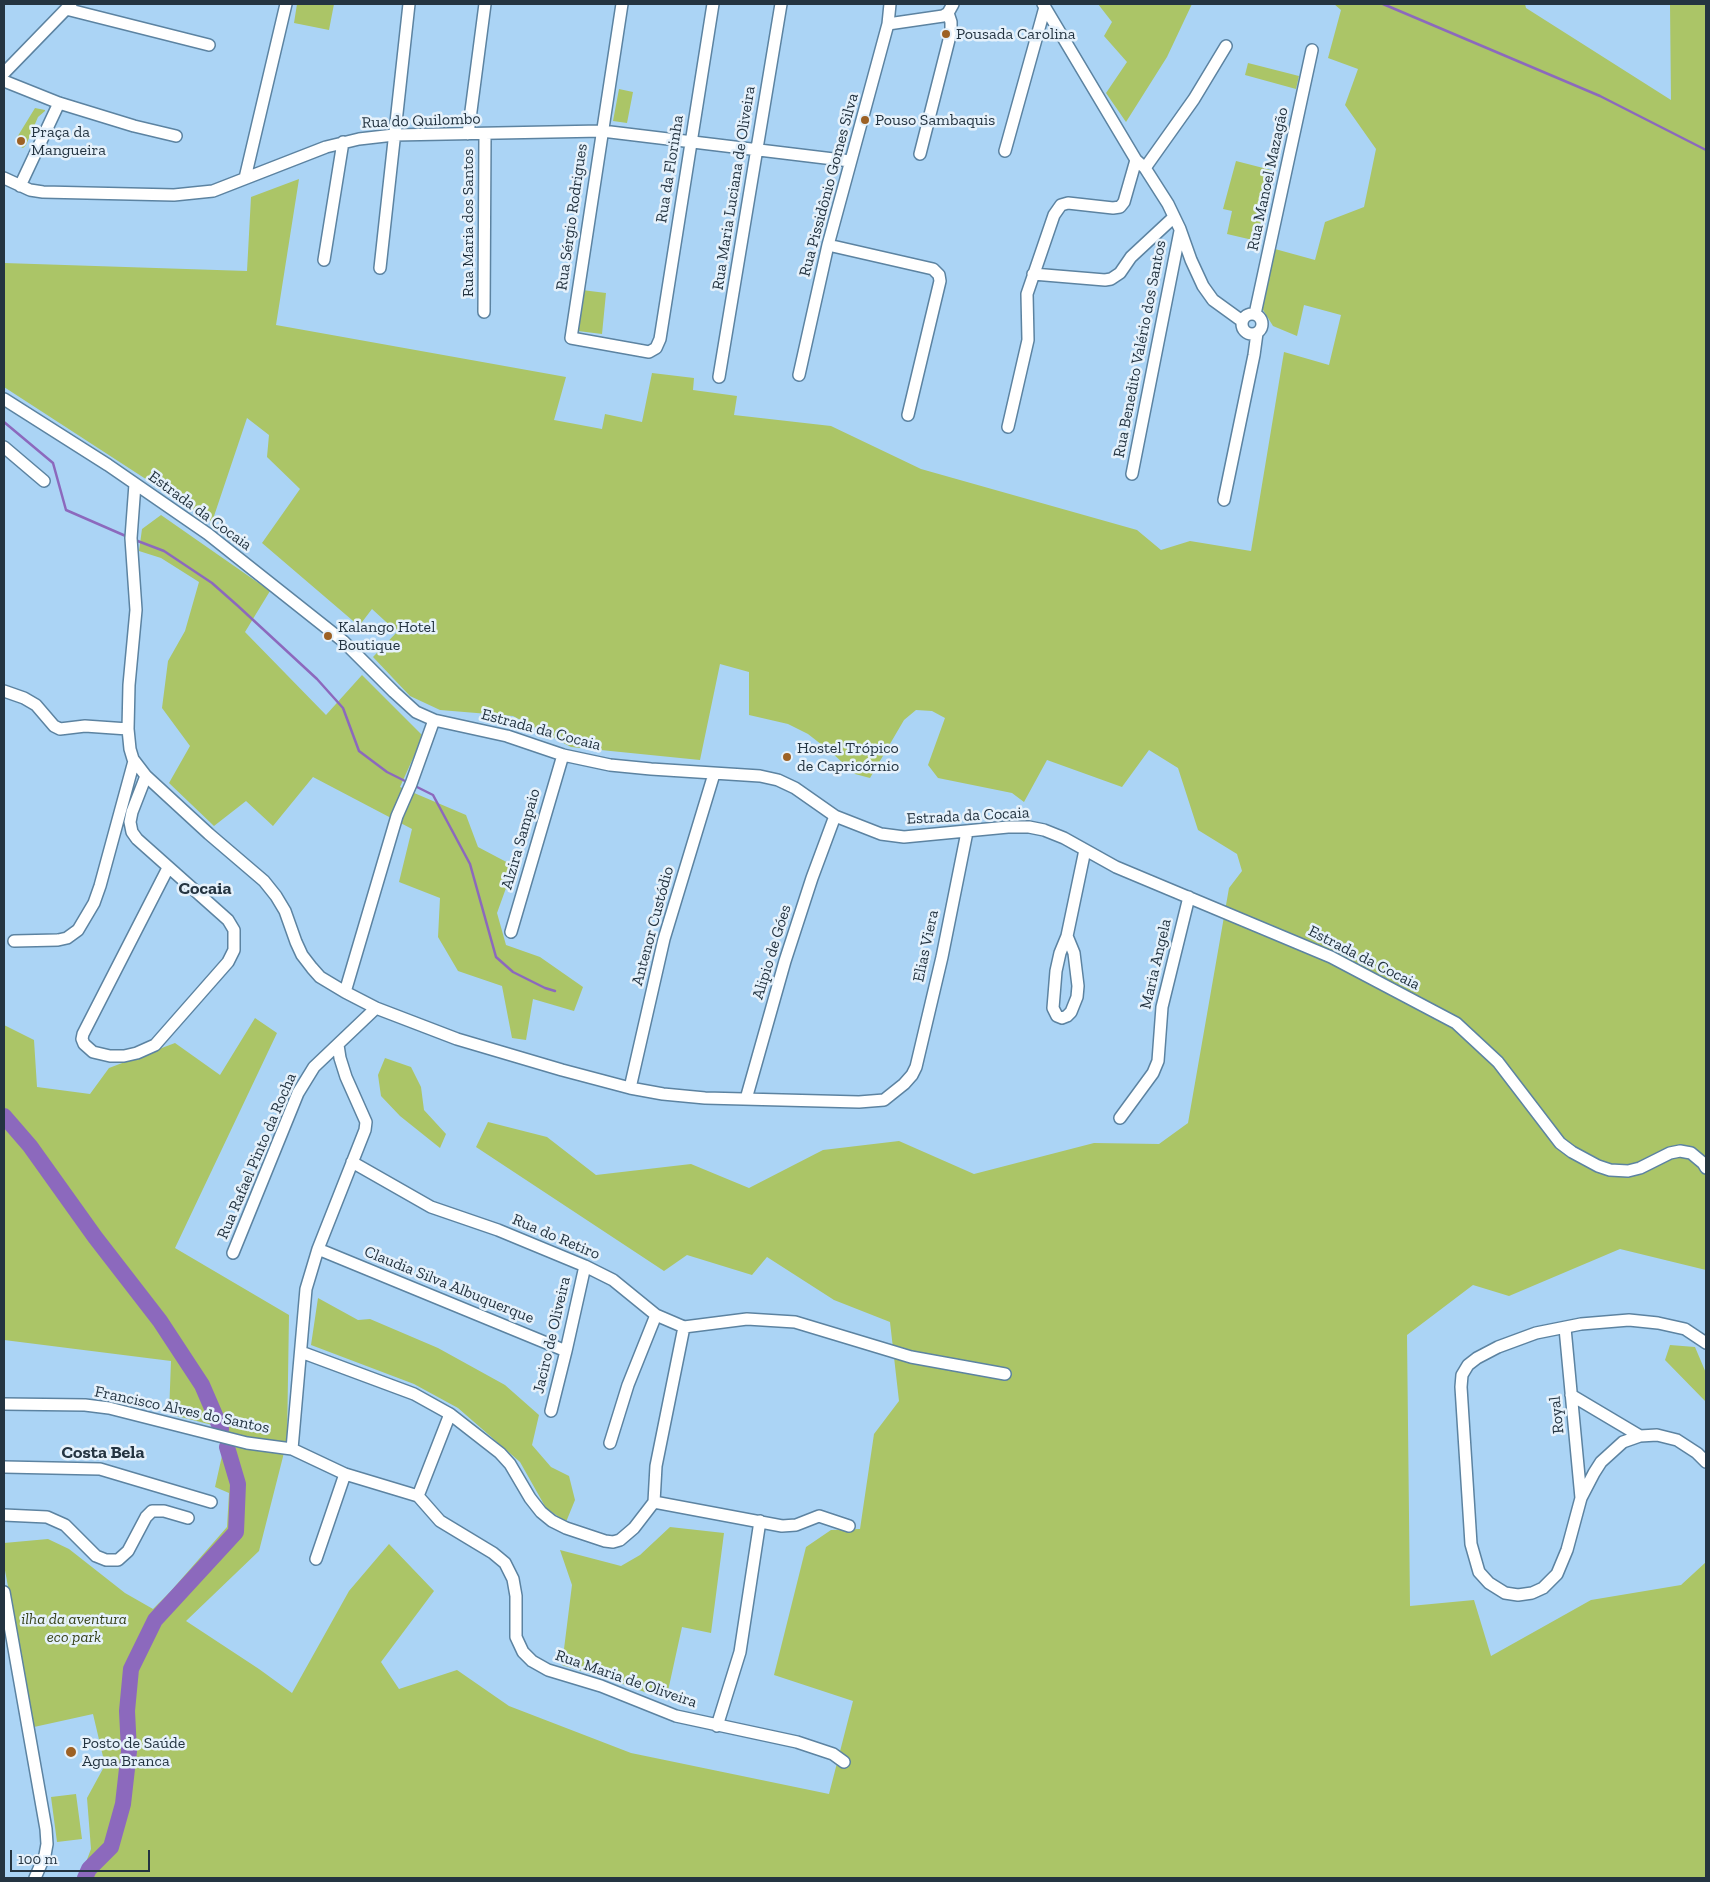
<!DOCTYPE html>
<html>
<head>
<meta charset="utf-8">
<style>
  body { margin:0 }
  #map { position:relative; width:1710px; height:1882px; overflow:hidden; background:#abd4f5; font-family:"Zilla Slab",serif }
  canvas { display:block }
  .frame { position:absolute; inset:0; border:5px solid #243441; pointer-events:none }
  .scale { position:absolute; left:10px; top:1850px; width:140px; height:22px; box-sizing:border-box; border:2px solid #243441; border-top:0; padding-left:6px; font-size:15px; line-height:18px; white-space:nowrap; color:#243441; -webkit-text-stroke:4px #e5f1fb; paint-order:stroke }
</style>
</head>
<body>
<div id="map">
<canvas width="1710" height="1882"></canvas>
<div class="frame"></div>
<div class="scale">100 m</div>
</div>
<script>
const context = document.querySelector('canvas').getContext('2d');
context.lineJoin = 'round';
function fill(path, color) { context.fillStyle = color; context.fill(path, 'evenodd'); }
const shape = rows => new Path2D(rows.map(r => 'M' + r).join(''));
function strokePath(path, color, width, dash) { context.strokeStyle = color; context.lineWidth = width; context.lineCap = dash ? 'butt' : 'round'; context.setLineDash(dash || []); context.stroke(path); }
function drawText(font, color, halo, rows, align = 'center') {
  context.font = font + ' "Zilla Slab",serif'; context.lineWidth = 5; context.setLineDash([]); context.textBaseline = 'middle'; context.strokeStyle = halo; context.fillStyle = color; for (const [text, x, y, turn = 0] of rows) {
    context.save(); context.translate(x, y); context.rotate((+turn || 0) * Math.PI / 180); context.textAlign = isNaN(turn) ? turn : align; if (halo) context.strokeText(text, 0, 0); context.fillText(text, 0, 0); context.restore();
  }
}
const green = shape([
  [297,4,334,4,329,30,294,23],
  [1098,4,1192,4,1167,57,1126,122,1106,93,1127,62,1104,36,1112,22],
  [1334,4,1525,4,1526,8,1671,100,1670,4,1706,4,1706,1270,1620,1249,1509,1296,1473,1285,1407,1335,1410,1606,1474,1600,1491,1656,1591,1600,1681,1585,1706,1562,1706,1878,80,1878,91,1849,87,1798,105,1765,93,1714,34,1727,4,1565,4,1543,48,1539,69,1549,125,1593,153,1609,170,1592,227,1527,229,1493,215,1487,228,1429,169,1414,171,1361,4,1340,4,1025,34,1040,37,1087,90,1094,109,1068,175,1043,220,1075,255,1018,277,1033,175,1248,289,1315,287,1441,259,1551,186,1621,259,1669,292,1693,349,1591,389,1544,434,1591,381,1662,399,1689,457,1670,509,1706,631,1753,829,1794,853,1701,774,1675,806,1547,831,1530,860,1529,874,1434,899,1401,890,1322,834,1300,767,1257,752,1275,687,1255,664,1271,476,1147,488,1122,547,1137,596,1175,691,1164,749,1188,823,1150,899,1141,974,1174,1094,1143,1159,1144,1188,1123,1229,888,1242,871,1237,854,1198,830,1178,768,1149,750,1122,787,1047,760,1024,802,1012,793,938,778,928,765,945,718,932,711,916,710,904,720,870,778,855,774,831,752,808,734,788,724,749,715,749,672,720,664,700,760,571,747,513,716,440,710,410,696,373,657,397,632,372,609,359,626,262,543,300,489,267,457,269,435,247,418,212,522,4,387,4,263,247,271,251,197,299,179,276,325,566,377,554,420,602,429,605,414,642,422,652,373,694,378,693,390,737,396,734,415,831,426,921,469,1137,530,1161,550,1190,541,1251,551,1284,352,1329,365,1341,315,1304,305,1297,336,1273,326,1260,305,1275,249,1315,260,1325,222,1364,207,1376,149,1345,105,1358,69,1328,58,1341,10],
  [1248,63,1299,76,1296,89,1245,75],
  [619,89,633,92,627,123,613,121],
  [35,108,45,110,45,111,38,117,26,145,23,148,17,145,16,139],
  [1236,161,1275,171,1257,241,1227,234,1232,211,1223,209],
  [582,290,606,293,602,334,578,331],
  [161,515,270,591,245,632,326,715,362,675,423,736,400,787,466,815,478,847,514,866,497,913,506,945,540,957,583,987,574,1011,533,999,526,1040,512,1038,502,986,458,971,438,937,440,898,399,882,412,829,313,777,273,826,246,801,214,826,169,783,190,746,162,708,168,661,185,631,199,582,161,558,139,551,142,529],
  [385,1058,411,1067,421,1087,424,1110,446,1134,440,1148,400,1116,381,1096,378,1075],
  [318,1298,358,1320,370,1319,438,1348,505,1385,539,1415,532,1445,551,1467,569,1476,575,1500,566,1522,546,1508,520,1462,458,1408,414,1384,311,1345],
  [1670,1345,1695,1347,1706,1373,1706,1402,1665,1360],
  [670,1527,724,1533,711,1633,682,1627,666,1700,615,1681,562,1665,572,1585,560,1550,621,1566,640,1555],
  [76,1794,82,1839,57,1842,51,1797]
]);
const stream = shape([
  [1383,4,1600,96,1706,150],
  [4,422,53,463,66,510,128,537],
  [135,540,164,551,212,583,238,606,317,679,343,708,359,751,387,772,409,783],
  [413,785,433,795,470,864,496,957,513,972,545,988,555,991]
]);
const river = shape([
  [4,1116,30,1146,95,1237,160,1321,202,1385,221,1429],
  [85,1878,89,1869,111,1847,123,1804,129,1751,127,1711,131,1669,155,1620,236,1532,238,1484,227,1447]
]);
const minor = shape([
  [622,4,571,338,649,352,656,348,660,339,713,4],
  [1043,4,1136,160,1145,168,1168,204,1180,229,1191,260,1203,286,1213,300,1242,321],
  [66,9,209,45],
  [888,24,943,16,948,13,953,4],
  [4,73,71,4],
  [4,81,59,103,134,126,176,136],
  [468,134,485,4],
  [1005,151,1045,7],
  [920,154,951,32,951,22,948,13],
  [1145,168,1194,99,1226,46],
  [4,178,30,190,43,192,174,195,213,191,326,147,359,139,394,135,602,131,850,161],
  [245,178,286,4],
  [20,186,59,103],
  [828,245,933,269,939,275,940,281,908,415],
  [324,260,343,142],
  [380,268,409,4],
  [1033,274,1105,280,1111,279,1120,273,1131,257,1174,217],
  [484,312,485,134],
  [1255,314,1312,50],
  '1242 324a10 10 0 1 1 20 0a10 10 0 1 1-20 0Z',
  [799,375,828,245,888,24,890,4],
  [719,377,781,4],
  [4,399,108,465,208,534,343,641,394,692,416,712,434,720,507,736,563,755,610,765,651,769,760,776,778,780,795,788,835,816,881,834,904,837,1008,827,1029,827,1044,830,1064,838,1116,867,1331,957,1456,1023,1498,1062,1560,1143,1572,1152,1598,1166,1610,1170,1628,1171,1640,1168,1670,1153,1680,1151,1691,1153,1703,1163,1706,1168],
  [1008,427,1028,340,1027,294,1054,215,1061,205,1068,203,1113,208,1120,207,1124,202,1136,160],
  [4,447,44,481],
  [1132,474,1180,231],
  [135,484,131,538,136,610,129,685,128,729,130,749,133,759,146,776,209,834,264,881,276,896,285,911,296,942,302,955,312,968,320,977,345,992,376,1008,457,1039,562,1070,630,1088,663,1094,705,1098,859,1102,884,1100,904,1084,912,1075,916,1067,942,957,967,832],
  [1224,500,1254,355,1257,333],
  [4,691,24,698,36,705,54,726,60,729,85,726,128,729],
  [146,776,132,812,130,822,132,832,137,839,228,920,234,930,234,950,228,962,155,1045,137,1053,124,1056,110,1056,93,1052,84,1044,82,1039,83,1034,168,868],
  [511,932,563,755],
  [1067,936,1074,953,1078,986,1077,997,1071,1012,1067,1016,1062,1018,1057,1016,1053,1008,1056,971,1060,953,1067,936,1085,850],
  [14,941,58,940,67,938,78,930,94,903,100,886,134,761],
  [345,992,397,816,411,784,434,720],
  [630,1088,664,939,714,774],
  [746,1099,785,961,812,878,835,816],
  [1120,1118,1153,1073,1158,1061,1162,1007,1189,897],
  [352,1162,431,1207,498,1230,585,1266,613,1280,656,1315,684,1327,747,1319,795,1322,911,1357,1005,1374],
  [318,1249,566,1351],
  [233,1253,298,1093,314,1067,376,1008],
  [1565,1328,1581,1498],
  [1706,1343,1685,1329,1658,1323,1629,1320,1581,1324,1536,1333,1498,1347,1477,1358,1468,1365,1462,1375,1461,1387,1471,1544,1479,1572,1489,1583,1505,1593,1518,1595,1532,1593,1543,1588,1557,1574,1567,1550,1581,1498,1594,1473,1601,1462,1623,1442,1640,1436,1657,1435,1677,1440,1697,1453,1706,1462],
  [301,1352,414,1394,450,1414,418,1496],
  [1571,1395,1640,1436],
  [4,1404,85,1405,109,1408,247,1443,292,1449,345,1474,418,1496,440,1521,493,1553,505,1563,513,1579,516,1596,516,1637,523,1652,532,1661,548,1670,601,1686,676,1716,797,1742,833,1754,844,1762],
  [551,1411,566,1351,585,1266],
  [450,1414,500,1453,510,1464,530,1498,541,1512,552,1521,566,1528,605,1541,613,1542,620,1540,634,1528,654,1502,656,1466,684,1327],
  [610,1443,628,1385,656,1315],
  [292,1449,306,1289,318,1249,365,1130,366,1122,346,1077,340,1058,338,1045],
  [4,1467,100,1469,211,1502],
  [654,1502,782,1526,796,1525,819,1516,849,1526],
  [4,1515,47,1517,65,1525,96,1556,106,1560,118,1560,128,1551,146,1517,152,1511,164,1511,188,1518],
  [316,1559,345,1474],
  [4,1592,46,1829,47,1844,45,1855,35,1878],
  [717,1726,740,1652,760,1521]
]);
const markers = [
  [946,34,5,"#9d6124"],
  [865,120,5,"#9d6124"],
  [21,141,5,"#9d6124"],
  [328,636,5,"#9d6124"],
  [787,757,5,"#9d6124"],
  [71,1752,6,"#9d6124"]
];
const poiNames = [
  ["Pousada Carolina",956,34],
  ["Pouso Sambaquis",875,120],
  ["Praça da",31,132],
  ["Mangueira",31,150],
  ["Kalango Hotel",338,627],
  ["Boutique",338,645],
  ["Hostel Trópico",797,748],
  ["de Capricórnio",797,766],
  ["Posto de Saúde",82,1743],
  ["Agua Branca",82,1761]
];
const streetNames = [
  ["Rua do Quilombo",421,121,-2],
  ["Rua da Florinha",670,169,-81],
  ["Rua Manoel Mazagão",1268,179,-78],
  ["Rua Pissidônio Gomes Silva",829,185,-75],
  ["Rua Maria Luciana de Oliveira",734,188,-81],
  ["Rua Sérgio Rodrigues",572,217,-82],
  ["Rua Maria dos Santos",468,223,-90],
  ["Rua Benedito Valério dos Santos",1140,349,-79],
  ["Estrada da Cocaia",200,511,36],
  ["Estrada da Cocaia",541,730,15],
  ["Estrada da Cocaia",968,816,-3],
  ["Alzira Sampaio",521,839,-74],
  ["Antenor Custódio",653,926,-75],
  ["Elias Viera",926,946,-78],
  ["Alipio de Góes",772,952,-73],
  ["Estrada da Cocaia",1364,958,27],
  ["Maria Angela",1156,964,-77],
  ["Rua Rafael Pinto da Rocha",257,1156,-67],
  ["Rua do Retiro",556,1237,23],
  ["Claudia Silva Albuquerque",449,1285,22],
  ["Jaciro de Oliveira",552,1335,-77],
  ["Francisco Alves do Santos",182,1410,12],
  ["Royal",1557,1415,-96],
  ["Rua Maria de Oliveira",626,1679,19]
];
const parkNames = [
  ["ilha da aventura",74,1619],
  ["eco park",74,1637]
];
const neighbourhoodNames = [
  ["Cocaia",205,889],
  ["Costa Bela",103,1453]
];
fill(green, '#abc567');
strokePath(stream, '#8c69bd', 2.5);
strokePath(river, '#8c69bd', 16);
strokePath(minor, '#5c83a1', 14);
strokePath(minor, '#fff', 11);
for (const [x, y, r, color] of markers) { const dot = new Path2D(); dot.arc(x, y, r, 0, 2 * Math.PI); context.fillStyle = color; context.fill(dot); strokePath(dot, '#e5f1fb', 2); }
drawText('16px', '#243441', '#e5f1fb', poiNames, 'left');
drawText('16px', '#243441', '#e5f1fb', streetNames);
drawText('italic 16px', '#374219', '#e5f1fb', parkNames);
drawText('bold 18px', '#243441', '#e5f1fb', neighbourhoodNames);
</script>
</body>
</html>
